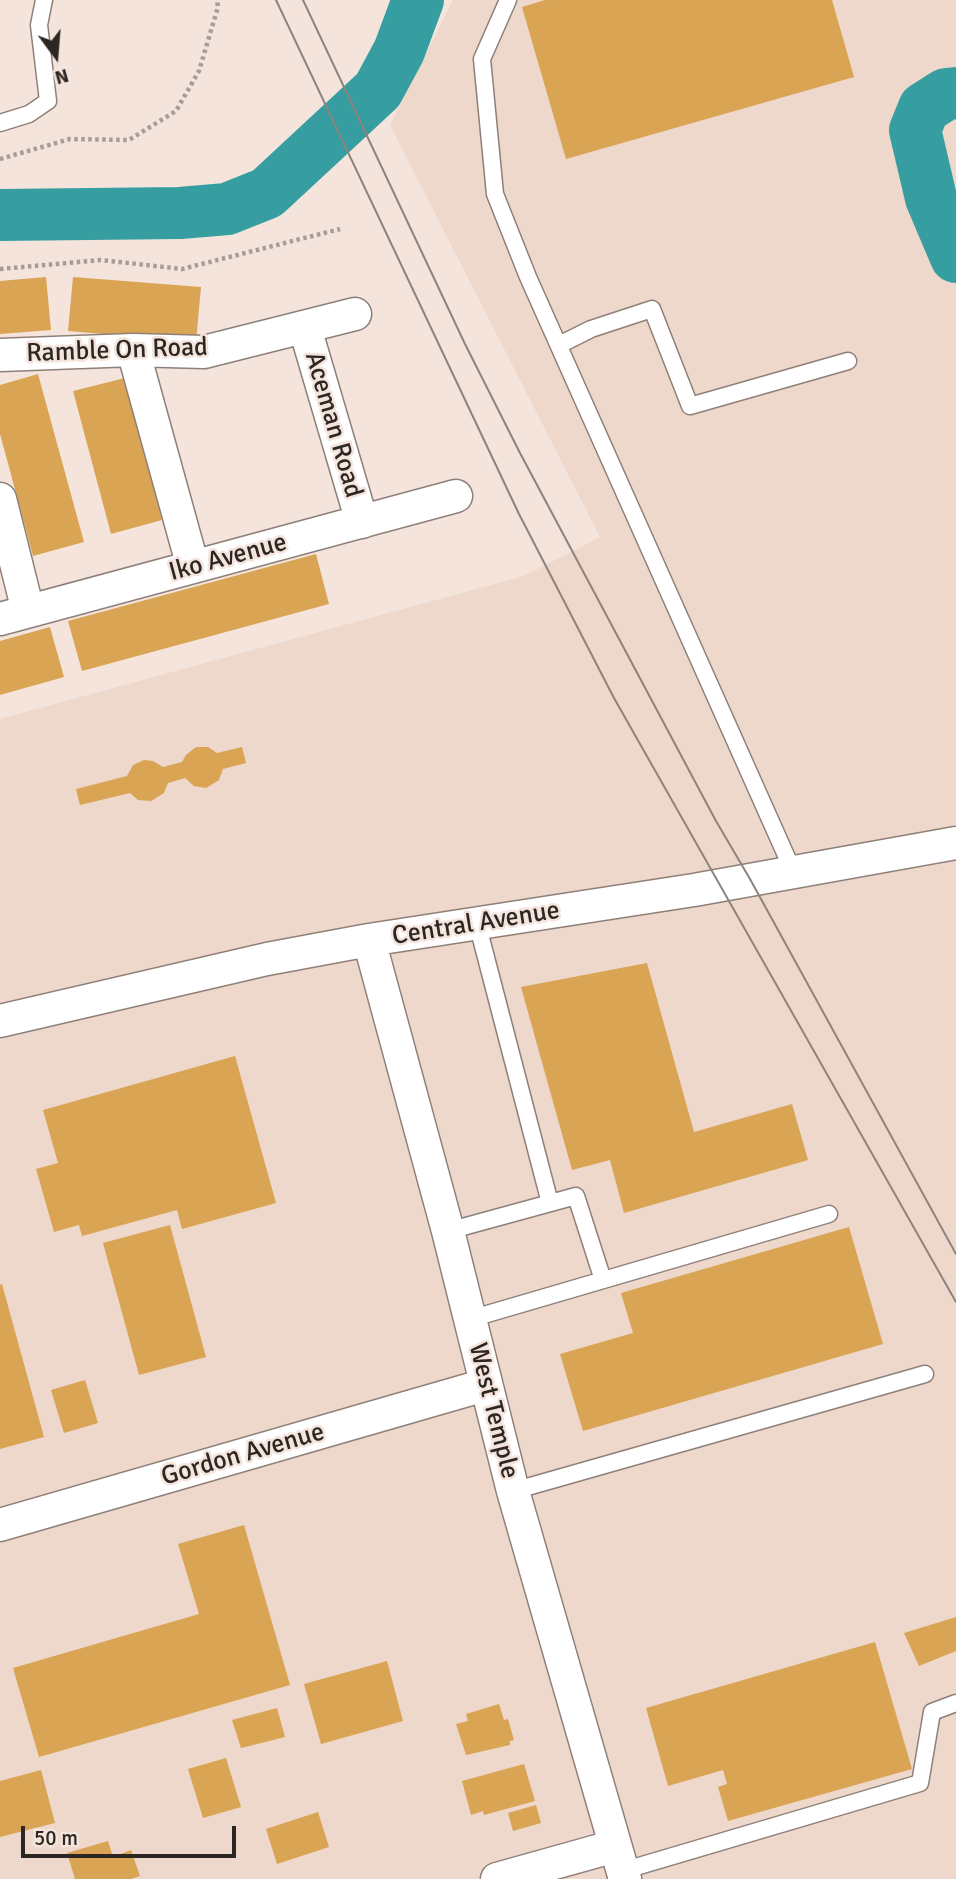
<!DOCTYPE html>
<html>
<head>
<meta charset="utf-8">
<style>
  body { margin:0 }
  #map { position:relative; width:956px; height:1879px; overflow:hidden; background:#f4e4dc; font-family:Signika,sans-serif }
  canvas { display:block }
  .north { position:absolute; left:21px; top:21px; width:70px; height:70px; -webkit-text-stroke:5px #f4e4dc; paint-order:stroke; rotate:164deg; font-size:19px; font-weight:700; line-height:28px; text-align:center; color:#2d2724 }
  .north::after { content:''; display:block; margin:auto; width:24px; height:32px; background:#2d2724; clip-path:polygon(50% 0,100% 100%,50% 72%,0 100%) }
  .scale { position:absolute; left:21px; top:1826px; width:215px; height:32px; box-sizing:border-box; border:4px solid #2d2724; border-top:0; padding-left:9px; font-size:21px; line-height:24px; white-space:nowrap; color:#2d2724; -webkit-text-stroke:5px #f4e4dc; paint-order:stroke }
</style>
</head>
<body>
<div id="map">
<canvas width="956" height="1879"></canvas>
<div class="north">N</div>
<div class="scale">50 m</div>
</div>
<script>
const context = document.querySelector('canvas').getContext('2d');
context.lineJoin = 'round';
function fill(path, color) { context.fillStyle = color; context.fill(path, 'evenodd'); }
const shape = rows => new Path2D(rows.map(r => 'M' + r).join(''));
function strokePath(path, color, width, dash) { context.strokeStyle = color; context.lineWidth = width; context.lineCap = dash ? 'butt' : 'round'; context.setLineDash(dash || []); context.stroke(path); }
function drawText(font, color, halo, rows, align = 'center') {
  context.font = font + ' Signika,sans-serif'; context.lineWidth = 5; context.setLineDash([]); context.textBaseline = 'middle'; context.strokeStyle = halo; context.fillStyle = color; for (const [text, x, y, turn = 0] of rows) {
    context.save(); context.translate(x, y); context.rotate((+turn || 0) * Math.PI / 180); context.textAlign = isNaN(turn) ? turn : align; if (halo) context.strokeText(text, 0, 0); context.fillText(text, 0, 0); context.restore();
  }
}
const built = shape([
  [453,0,956,0,956,1879,0,1879,0,719,524,576,600,537,390,125]
]);
const river = shape([
  [956,93,946,94,924,108,915,130,931,198,956,257],
  [0,215,180,213,227,209,267,193,378,90,399,51,418,0]
]);
const building = shape([
  [545,0,832,0,854,77,566,159,522,7],
  [46,277,51,330,0,334,0,281],
  [73,277,201,287,196,342,68,331],
  [38,374,84,542,33,556,0,434,0,385],
  [125,378,162,520,111,534,73,391],
  [316,554,329,604,82,671,68,621],
  [50,627,64,677,0,695,0,641],
  [196,747,208,747,217,753,242,747,246,763,223,769,219,780,206,788,194,786,185,778,168,783,164,793,151,801,138,800,130,793,80,805,76,789,127,776,133,765,144,760,153,761,163,767,182,762,186,755],
  [647,963,694,1132,792,1104,808,1160,624,1213,610,1160,572,1170,521,987],
  [235,1056,276,1203,182,1229,177,1210,82,1236,79,1225,54,1232,36,1169,58,1163,43,1110],
  [170,1225,206,1357,139,1375,103,1243],
  [849,1227,883,1344,583,1431,560,1354,633,1333,621,1293],
  [2,1284,44,1437,0,1449,0,1285],
  [85,1380,98,1423,64,1433,51,1390],
  [244,1525,290,1685,39,1757,13,1668,199,1614,178,1544],
  [956,1617,956,1651,919,1666,904,1633],
  [875,1642,912,1769,728,1821,718,1787,727,1784,723,1770,668,1786,646,1708],
  [387,1661,403,1721,321,1744,304,1684],
  [499,1704,504,1720,508,1719,514,1740,510,1741,510,1745,466,1755,456,1724,468,1721,466,1714],
  [277,1708,285,1737,241,1748,232,1720],
  [226,1758,241,1807,203,1818,188,1769],
  [524,1764,535,1801,484,1815,483,1811,471,1815,462,1781],
  [41,1770,55,1823,0,1837,0,1781],
  [536,1805,541,1823,513,1831,508,1813],
  [318,1812,329,1847,277,1864,266,1829],
  [108,1841,113,1857,131,1850,140,1876,131,1879,75,1879,67,1853]
]);
const path = shape([
  [0,159,70,139,129,140,176,111,199,71,218,7,217,0],
  [0,269,101,260,182,269,340,229]
]);
const lane = shape([
  [508,0,482,59,495,194,528,277,793,871],
  [0,123,29,114,48,101,39,25,44,0],
  [559,345,591,329,652,309,690,406,848,361],
  [477,923,550,1203],
  [448,1231,576,1196,603,1280],
  [470,1319,829,1214],
  [513,1491,925,1374],
  [622,1871,920,1783,932,1712,956,1703]
]);
const street = shape([
  [305,328,362,522],
  [133,350,193,567],
  [0,355,133,350,204,352,355,314],
  [0,499,28,611],
  [0,619,456,496],
  [369,940,448,1231,513,1491,625,1879],
  [0,1021,267,959,369,940,694,890,956,843],
  [0,1525,485,1385],
  [497,1879,615,1846]
]);
const tram = shape([
  [276,0,519,514,614,698,956,1302],
  [303,0,465,344,520,453,716,821,750,879,956,1254]
]);
const streetNames = [
  ["Ramble On Road",117,351,-2],
  ["Aceman Road",333,425,74],
  ["Iko Avenue",228,558,-15],
  ["Central Avenue",476,924,-9],
  ["West Temple",493,1411,76],
  ["Gordon Avenue",243,1455,-16]
];
fill(built, '#eed7cb');
strokePath(river, '#369ea0', 52);
fill(building, '#d9a453');
strokePath(lane, '#8e8079', 19);
strokePath(street, '#8e8079', 35);
strokePath(path, '#a89c96', 4.5, [3.5, 3.5]);
strokePath(lane, '#fff', 16);
strokePath(street, '#fff', 32);
strokePath(tram, '#8e837d', 2);
drawText('26px', '#2d2724', '#f4e4dc', streetNames);
</script>
</body>
</html>
